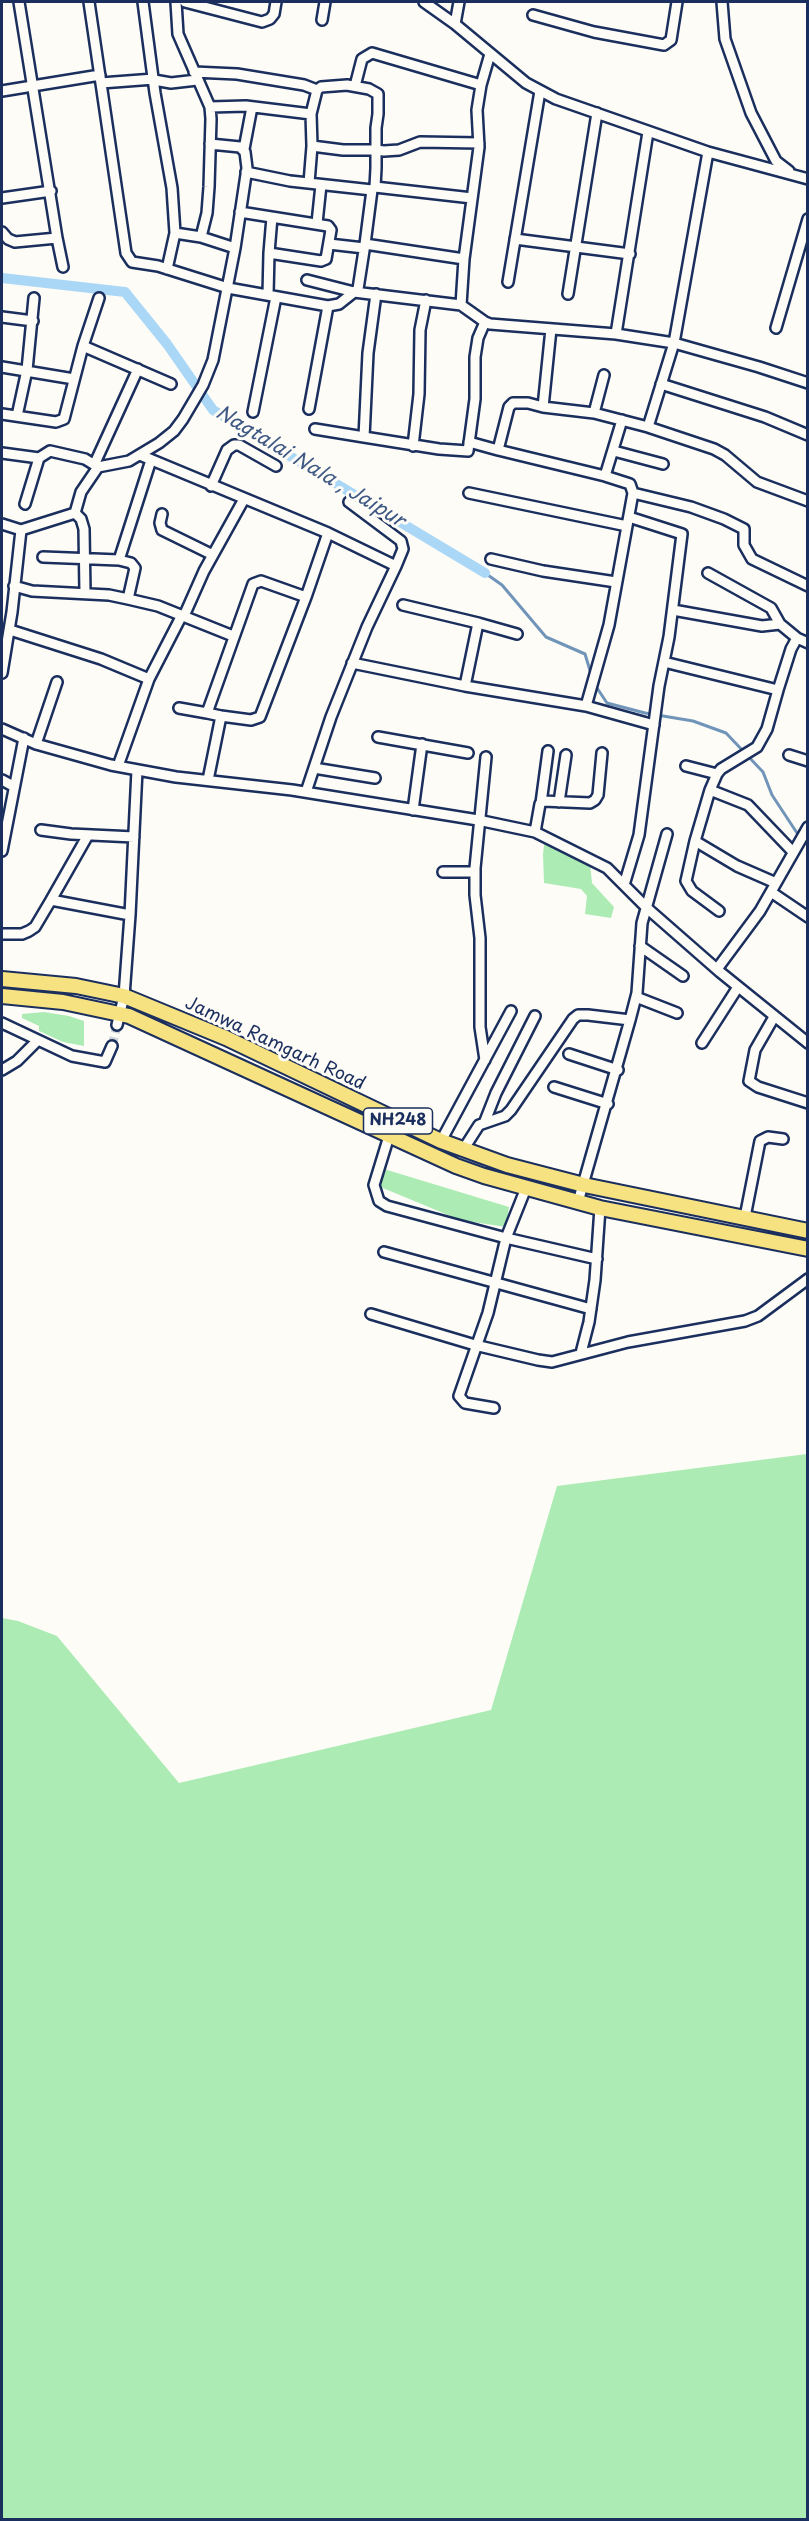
<!DOCTYPE html>
<html>
<head>
<meta charset="utf-8">
<style>
  body { margin:0 }
  #map { position:relative; width:809px; height:2521px; overflow:hidden; background:#fdfcf7; font-family:"Playpen Sans",sans-serif }
  canvas { display:block }
  .frame { position:absolute; inset:0; border:3px solid #1b2f5e; pointer-events:none }
</style>
</head>
<body>
<div id="map">
<canvas width="809" height="2521"></canvas>
<div class="frame"></div>
</div>
<script>
const context = document.querySelector('canvas').getContext('2d');
context.lineJoin = 'round';
function fill(path, color) { context.fillStyle = color; context.fill(path, 'evenodd'); }
const shape = rows => new Path2D(rows.map(r => 'M' + r).join(''));
function strokePath(path, color, width, dash) { context.strokeStyle = color; context.lineWidth = width; context.lineCap = dash ? 'butt' : 'round'; context.setLineDash(dash || []); context.stroke(path); }
function drawText(font, color, halo, rows, align = 'center') {
  context.font = font + ' "Playpen Sans",sans-serif'; context.lineWidth = 6; context.setLineDash([]); context.textBaseline = 'middle'; context.strokeStyle = halo; context.fillStyle = color; for (const [text, x, y, turn = 0] of rows) {
    context.save(); context.translate(x, y); context.rotate((+turn || 0) * Math.PI / 180); context.textAlign = isNaN(turn) ? turn : align; if (halo) context.strokeText(text, 0, 0); context.fillText(text, 0, 0); context.restore();
  }
}
const green = shape([
  [545,838,590,863,592,883,614,907,611,918,585,914,587,896,581,889,544,883,543,854],
  [44,1012,69,1016,84,1021,84,1046,63,1042,39,1031,39,1026,22,1018,22,1014],
  [384,1169,509,1207,506,1227,460,1220,378,1186],
  [807,1454,807,2519,2,2519,2,1618,18,1621,57,1636,179,1783,491,1710,557,1486]
]);
const stream = shape([
  [485,573,502,585,546,637,585,654,592,677],
  [595,685,607,703,645,713,693,721,726,733,763,772,772,795,799,836]
]);
const canal = shape([
  [2,278,125,292,167,344,213,410,485,573]
]);
const minorTunnel = shape([
  [112,1046,117,1025]
]);
const minor = shape([
  [89,2,126,253,132,262,158,266,228,288,328,306],
  [143,2,155,93,172,188,175,233,167,269],
  [176,2,178,34,210,107,211,119,209,187,207,213,201,237],
  [185,2,262,22,270,19,274,14,276,2],
  [424,2,455,24,526,83,556,99,708,152,808,179],
  [722,2,725,39,751,113,776,161,789,171],
  [533,15,594,32,664,45,671,40,677,2],
  [322,20,325,2],
  [455,24,459,2],
  [194,72,237,74,304,85,317,90],
  [154,80,171,83,197,80],
  [101,83,154,79],
  [355,86,362,59,372,53,481,85],
  [2,91,100,75],
  [210,107,246,106,311,114],
  [244,149,252,107],
  [246,172,290,181,372,190],
  [309,183,312,146],
  [375,187,376,168,376,128,378,114,378,94,369,89,347,85,321,87,317,90,311,114,312,146,343,150,376,150,384,151,399,150,420,142,479,143],
  [2,198,51,191],
  [240,212,328,226,331,230,326,259,321,261,269,253,272,217],
  [317,223,321,185],
  [2,232,8,239,15,242,57,238,19,2],
  [175,233,201,237,235,248,247,168,245,152,240,147,210,144],
  [57,238,63,267],
  [515,239,630,254],
  [329,244,364,248],
  [464,259,365,244,372,190,375,187,472,198],
  [307,280,354,292,461,305,464,259,479,147,477,110,481,85,490,54],
  [508,282,540,91],
  [376,294,368,353,364,437,439,449,468,451,475,399,475,357,478,338,485,322],
  [568,294,597,113],
  [268,295,269,253],
  [461,305,485,322,490,324,616,334,674,343,759,367,808,383],
  [2,317,33,321],
  [776,328,808,219],
  [551,329,543,407,594,413,648,427,674,343,708,152],
  [616,334,648,132],
  [83,346,99,298],
  [2,367,74,379],
  [661,384,765,417,808,435],
  [309,409,328,306,339,304,358,289,365,244],
  [253,412,276,297],
  [594,413,604,375],
  [2,414,56,422,64,419,83,346,171,384],
  [17,416,27,370,34,298],
  [648,427,714,449,725,455,757,482,808,501],
  [315,429,364,437],
  [469,442,498,450,509,407,513,403,528,403,543,407],
  [413,446,419,394,420,330,426,300],
  [498,450,605,476,630,484,633,493,691,507,724,519,744,529,744,545,752,559,808,586],
  [614,451,663,464],
  [2,453,39,458,50,451,85,459,98,467],
  [140,455,328,533,396,566,367,627,331,717,306,792],
  [95,463,138,369],
  [605,476,622,420],
  [211,486,227,450,234,445,239,445,276,466],
  [469,493,627,526],
  [349,502,401,541,403,549,396,566],
  [25,504,39,458],
  [75,513,81,519,84,529,85,593],
  [162,514,160,523,162,530,213,555],
  [2,524,21,530],
  [43,557,119,560,151,460],
  [491,559,543,571,616,582],
  [119,560,131,563,135,568,128,599],
  [708,573,771,608,780,624,797,638],
  [14,586,32,591,109,595,128,599,158,606,233,636],
  [306,597,328,533],
  [673,610,762,626,780,624],
  [184,616,204,571,244,499],
  [478,623,517,634],
  [10,630,101,659,149,679,118,766],
  [664,662,778,690,791,649,797,638,808,643],
  [352,663,465,686,478,623,403,605],
  [2,673,12,612,21,530,75,513,81,492,98,467,129,461,159,443,174,431,183,419,203,385,213,360,235,248],
  [149,679,182,615],
  [465,686,586,706,609,625,633,493],
  [586,706,654,725],
  [179,708,207,713],
  [2,729,36,744,111,765,176,777,292,790,478,820,535,832,607,868,648,909,720,972,808,1043],
  [378,737,468,753],
  [36,744,57,682],
  [789,755,808,761],
  [686,766,717,774],
  [314,768,375,778],
  [2,780,13,786],
  [208,780,221,716,207,713,253,584,261,581,306,597,260,717,251,720,221,716],
  [710,790,748,805,793,852],
  [559,802,566,755],
  [541,803,548,751],
  [413,810,422,744],
  [41,830,71,834,134,837],
  [535,832,540,804,543,801,590,803,595,800,598,795,602,753],
  [88,835,51,900,130,915],
  [695,841,686,881,692,891,719,911],
  [2,851,24,738],
  [443,872,475,872],
  [776,883,737,866,695,841,710,790,717,774,721,769,757,747,767,729,778,690],
  [624,885,639,835,659,686,669,637,682,534,629,517],
  [771,892,808,917],
  [2,934,22,934,29,931,35,927,51,900],
  [640,946,683,976],
  [717,969,760,911,808,827],
  [636,997,677,1013],
  [774,1017,755,1050,749,1081,758,1087,808,1103],
  [630,1020,637,993,642,923,667,834],
  [2,1023,72,1056,105,1062,112,1046],
  [117,1025,124,996,130,915,137,770],
  [702,1043,738,987],
  [569,1054,618,1070],
  [485,1060,480,1027,480,938,475,895,475,868,486,757],
  [2,1070,17,1061,37,1041],
  [554,1087,608,1104],
  [485,1121,496,1093,535,1016],
  [389,1136,374,1185,379,1201,387,1206,506,1238,597,1259],
  [441,1141,511,1011],
  [463,1150,479,1125,505,1116,511,1110,573,1019,578,1015,588,1015,630,1020,578,1202],
  [745,1217,760,1141,768,1137,783,1139],
  [384,1252,591,1309],
  [371,1314,475,1345,538,1360,552,1362,628,1342,745,1321,758,1316,808,1279],
  [581,1353,589,1322,595,1280,600,1208],
  [494,1408,465,1403,459,1396,488,1313,506,1238,526,1188]
]);
const highway = shape([
  [2,979,76,986,124,996,226,1038,441,1141,507,1165,584,1185,808,1231],
  [2,996,63,1002,129,1016,456,1166,484,1176,600,1208,808,1249]
]);
const shields = [
  [398,1121,69]
];
const shieldNames = [
  ["NH248",398,1121]
];
const streetNames = [
  ["Jamwa Ramgarh Road",275,1044,25]
];
const waterNames = [
  ["Nagtalai Nala , Jaipur",310,467,31]
];
fill(green, '#acecb4');
strokePath(stream, '#7194b9', 3);
strokePath(canal, '#abd7f6', 10);
strokePath(minorTunnel, '#d0d3d8', 9, [9, 4.5]);
strokePath(minor, '#1b2f5e', 14);
strokePath(highway, '#1b2f5e', 18);
strokePath(minor, '#fdfcf7', 9);
strokePath(highway, '#f7e281', 14);
for (const [x, y, w] of shields) { const box = new Path2D(); box.roundRect(x - w / 2, y - 13, w, 26, 4.5); context.fillStyle = '#fdfcf7'; context.fill(box); strokePath(box, '#1b2f5e', 1.5); }
drawText('bold 16px', '#1b2f5e', null, shieldNames);
drawText('18px', '#1b2f5e', '#fdfcf7', streetNames);
drawText('italic 20px', '#3f5984', '#fdfcf7', waterNames);
</script>
</body>
</html>
